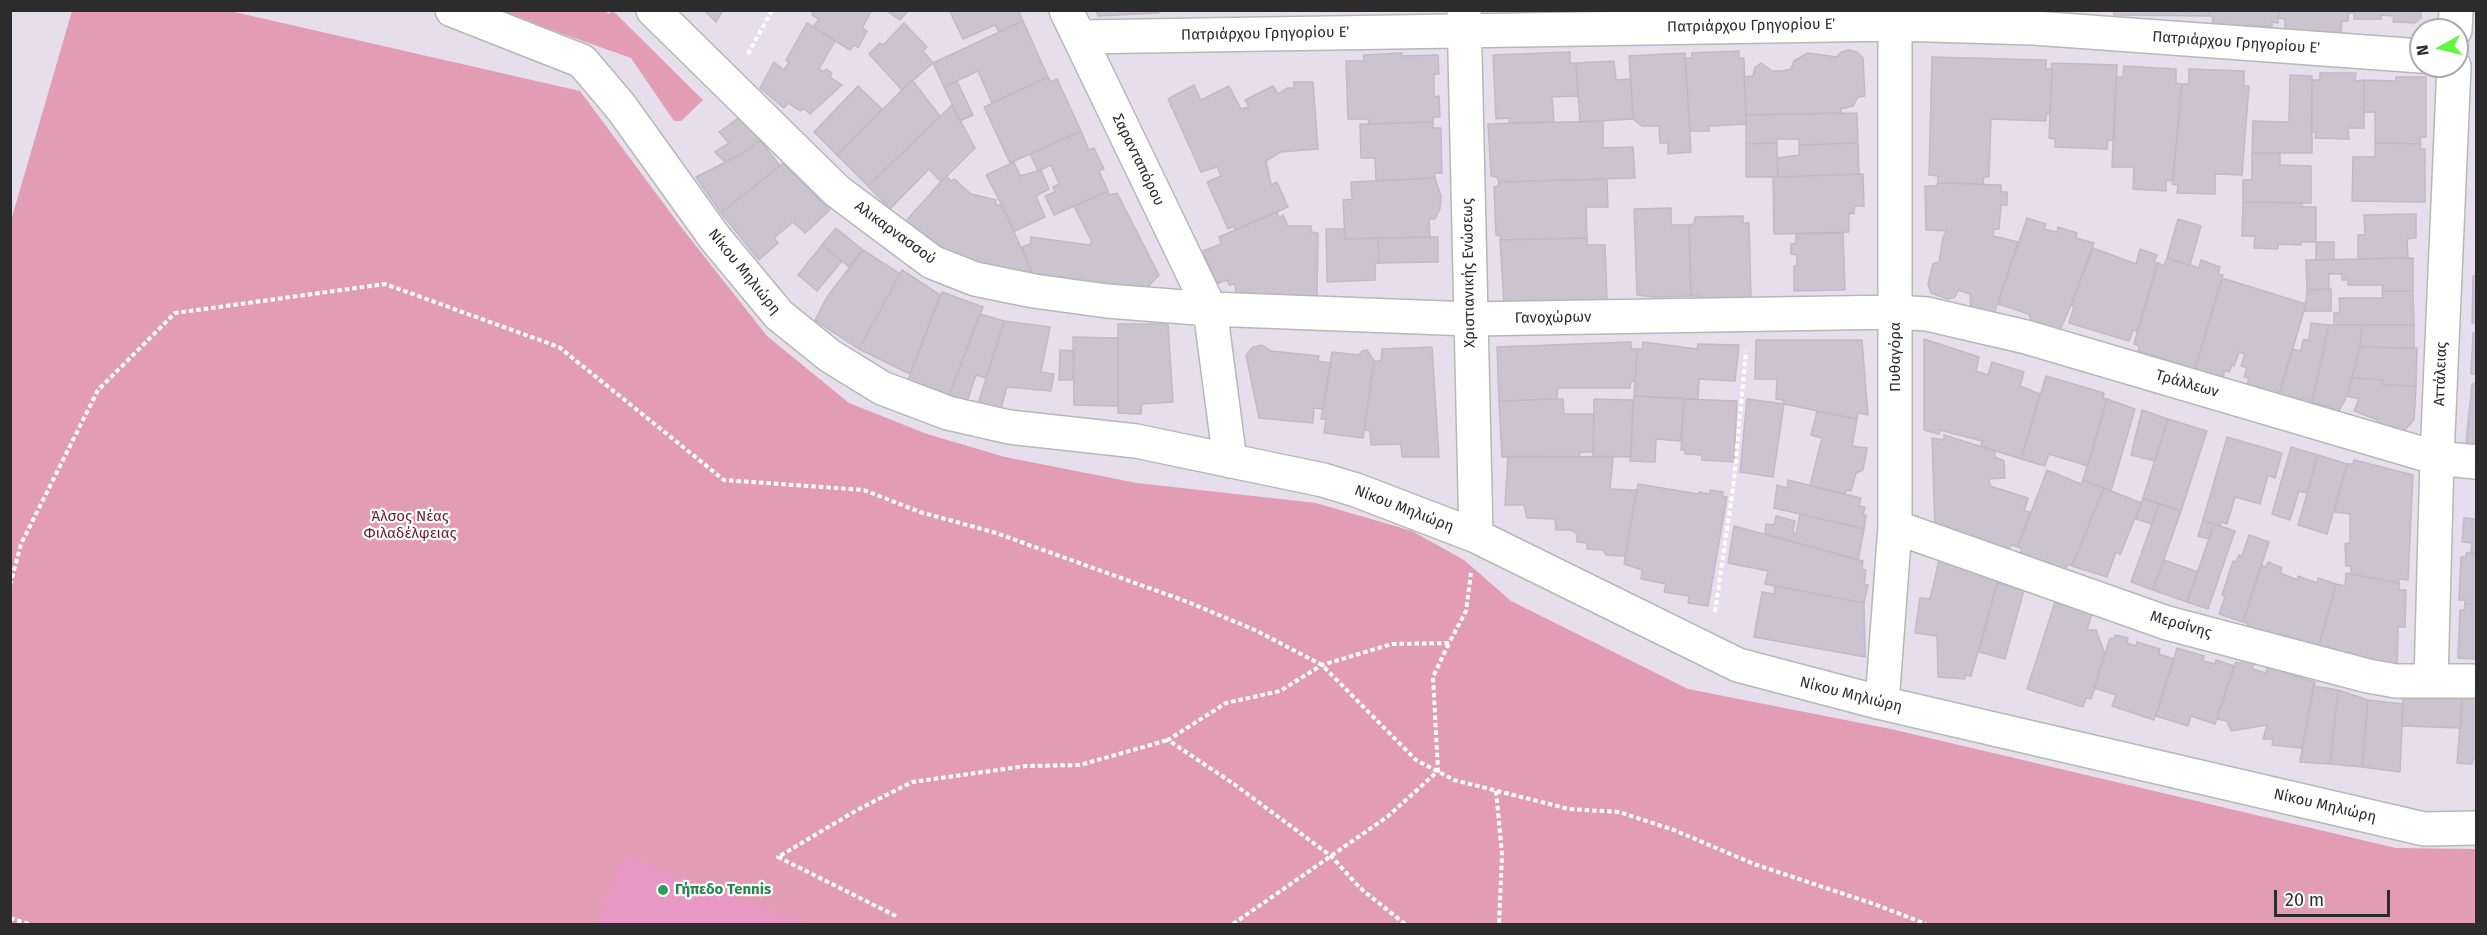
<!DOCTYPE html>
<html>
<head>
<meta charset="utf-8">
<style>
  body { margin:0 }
  #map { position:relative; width:2487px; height:935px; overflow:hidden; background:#e7deed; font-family:"Fira Sans",sans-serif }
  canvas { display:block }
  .frame { position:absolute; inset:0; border:12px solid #2c2c2c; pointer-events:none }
  .north { position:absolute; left:2409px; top:18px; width:60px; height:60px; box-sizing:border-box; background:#fff; border:2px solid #ababab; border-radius:50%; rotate:262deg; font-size:16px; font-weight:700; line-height:24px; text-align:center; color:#2c2c2c }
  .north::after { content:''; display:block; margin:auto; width:21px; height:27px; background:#61f642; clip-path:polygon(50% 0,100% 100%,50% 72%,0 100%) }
  .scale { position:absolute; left:2274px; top:890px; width:116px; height:27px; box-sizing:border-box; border:3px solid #2c2c2c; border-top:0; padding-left:8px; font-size:18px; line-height:21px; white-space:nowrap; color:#2c2c2c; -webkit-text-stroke:4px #fff; paint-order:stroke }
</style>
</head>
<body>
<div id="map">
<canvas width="2487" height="935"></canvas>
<div class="frame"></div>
<div class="north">N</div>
<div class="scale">20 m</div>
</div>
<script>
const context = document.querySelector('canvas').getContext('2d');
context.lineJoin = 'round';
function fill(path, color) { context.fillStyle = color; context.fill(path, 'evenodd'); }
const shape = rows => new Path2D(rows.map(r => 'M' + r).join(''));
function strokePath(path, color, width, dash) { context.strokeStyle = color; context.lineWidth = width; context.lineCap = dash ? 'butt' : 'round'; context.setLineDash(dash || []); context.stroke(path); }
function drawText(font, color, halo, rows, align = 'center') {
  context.font = font + ' "Fira Sans",sans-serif'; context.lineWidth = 4.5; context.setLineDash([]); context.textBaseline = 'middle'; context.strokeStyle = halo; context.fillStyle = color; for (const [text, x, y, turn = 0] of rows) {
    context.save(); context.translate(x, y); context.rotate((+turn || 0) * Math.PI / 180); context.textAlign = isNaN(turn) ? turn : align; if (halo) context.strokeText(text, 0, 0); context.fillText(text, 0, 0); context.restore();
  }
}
const green = shape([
  [605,10,608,14,613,11,703,100,681,121,674,121,631,58,498,11],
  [72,11,230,11,580,91,681,227,767,336,849,403,927,434,1005,457,1137,483,1316,503,1412,531,1464,560,1511,601,1688,689,1891,729,2396,848,2476,849,2476,924,11,924,10,224]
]);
const pitch = shape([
  [623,855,807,924,597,924]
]);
const building = shape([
  [704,10,723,10,716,22,704,10],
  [814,10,868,10,871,12,862,28,867,31,858,48,854,45,850,50,813,27,819,19,812,15,814,10],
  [885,10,909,10,900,20,885,10],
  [949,10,1018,10,1023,21,999,32,995,25,963,39,949,10],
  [1096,10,1159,10,1159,13,1098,16,1096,10],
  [2113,10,2209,10,2209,16,2114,15,2113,10],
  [2209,10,2279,10,2278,18,2278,23,2272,22,2272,26,2212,25,2213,17,2209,16,2209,10],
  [2279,10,2349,10,2348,21,2342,21,2341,33,2285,30,2285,19,2278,18,2279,10],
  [2349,10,2421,10,2421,18,2415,23,2393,22,2394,16,2381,15,2381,19,2354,19,2354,13,2349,13,2349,10],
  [1023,21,1048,77,992,103,978,71,944,87,933,63,1023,21],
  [807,23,835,41,819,69,824,72,826,69,832,73,830,77,842,85,810,114,804,109,800,111,788,103,784,108,760,88,774,62,784,70,789,62,786,60,807,23],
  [904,23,927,47,923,51,933,63,902,90,869,54,880,43,883,45,904,23],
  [1849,50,1857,52,1863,58,1865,96,1858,97,1853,106,1841,109,1841,113,1746,115,1744,77,1753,76,1755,67,1761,63,1772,71,1782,71,1791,69,1794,61,1808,53,1837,57,1841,52,1849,50],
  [1739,51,1739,58,1744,58,1746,124,1709,126,1709,131,1690,131,1685,58,1692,58,1692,53,1739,51],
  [1570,52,1570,63,1576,63,1578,96,1552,97,1554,122,1509,123,1509,118,1496,119,1493,55,1570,52],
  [1402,53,1402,56,1438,55,1439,74,1434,74,1434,97,1439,96,1440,117,1433,117,1433,122,1369,124,1368,119,1348,119,1346,61,1364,61,1364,55,1402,53],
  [1685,53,1691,152,1668,154,1668,143,1660,143,1659,126,1642,126,1633,119,1629,56,1685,53],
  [1932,57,2046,60,2046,69,2052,69,2050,114,2046,114,2046,121,1991,119,1989,177,1984,177,1983,184,1938,183,1938,176,1929,175,1932,57],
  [1614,61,1616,80,1631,79,1633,119,1580,122,1576,63,1614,61],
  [2052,63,2117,65,2114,140,2108,140,2107,149,2055,147,2055,139,2049,138,2052,63],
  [2124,66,2176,69,2176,83,2182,84,2173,180,2166,181,2166,191,2133,189,2134,167,2112,167,2116,77,2123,77,2124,66],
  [2189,69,2244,71,2244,86,2249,86,2242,175,2215,174,2215,194,2177,193,2178,185,2172,184,2182,84,2189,84,2189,69],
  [2320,73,2356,73,2355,81,2364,80,2364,128,2348,128,2349,139,2315,138,2316,132,2311,132,2312,80,2320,80,2320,73],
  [2290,75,2312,76,2312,153,2252,153,2253,121,2289,122,2290,75],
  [1048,77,1051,82,1057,79,1081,131,1010,163,984,107,1048,77],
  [2396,77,2426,77,2426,137,2420,137,2421,144,2375,143,2375,112,2364,112,2364,80,2396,81,2396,77],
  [912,80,940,116,868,186,837,155,912,80],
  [957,81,973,115,960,121,944,87,957,81],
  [1294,82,1313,82,1318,149,1280,152,1266,161,1271,185,1277,182,1288,207,1235,230,1233,226,1228,229,1207,182,1221,176,1217,167,1201,172,1168,99,1194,85,1201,100,1229,86,1241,109,1249,107,1245,100,1273,86,1278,94,1287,88,1294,88,1294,82],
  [858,86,882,109,837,155,814,132,858,86],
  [952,105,975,148,941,182,929,169,890,209,868,186,952,105],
  [1857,113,1858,143,1799,145,1799,139,1777,139,1777,143,1746,144,1746,115,1857,113],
  [741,116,760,140,740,155,725,162,715,152,729,143,719,132,741,116],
  [1603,121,1603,148,1633,147,1635,178,1499,182,1497,177,1491,176,1488,124,1603,121],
  [1433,122,1433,128,1441,128,1442,173,1435,173,1435,178,1376,181,1375,158,1361,158,1360,124,1433,122],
  [1081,131,1089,150,1094,148,1104,169,1099,171,1108,191,1054,215,1045,196,1055,192,1053,187,1059,184,1051,165,1038,171,1030,154,1081,131],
  [760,140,780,166,721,213,696,177,740,155,760,140],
  [1777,143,1778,177,1746,177,1746,144,1777,143],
  [1858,143,1859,174,1778,177,1777,158,1799,155,1799,145,1858,143],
  [2375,143,2421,144,2420,149,2425,149,2425,202,2352,201,2353,157,2375,157,2375,143],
  [2252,153,2280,153,2280,165,2311,166,2311,203,2243,202,2243,180,2252,180,2252,153],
  [1014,162,1020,176,1041,170,1049,189,1036,196,1045,217,1015,231,986,175,1014,162],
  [783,163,830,210,805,233,793,222,774,238,778,243,759,260,721,213,783,163],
  [1863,174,1864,206,1854,206,1854,214,1849,213,1849,232,1774,234,1773,177,1863,174],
  [946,176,951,181,954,179,971,194,996,200,996,205,1002,205,1032,272,935,258,906,221,946,176],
  [1435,178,1441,196,1440,209,1435,219,1429,219,1430,237,1345,239,1343,200,1352,199,1351,182,1435,178],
  [1607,179,1608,207,1586,207,1587,238,1500,240,1501,236,1496,235,1494,187,1498,186,1499,182,1607,179],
  [1938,183,2001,185,2001,192,2007,192,2007,205,2001,205,1999,229,1994,229,1993,236,2018,242,1994,314,1971,309,1970,294,1958,290,1955,297,1948,299,1931,293,1928,284,1933,264,1939,262,1943,237,1947,231,1926,230,1925,186,1936,186,1938,183],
  [1108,191,1109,195,1117,193,1159,275,1142,293,1033,276,1022,247,1030,244,1031,237,1089,245,1092,242,1074,206,1108,191],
  [2243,202,2302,203,2302,207,2316,207,2316,242,2301,242,2301,245,2278,244,2278,249,2254,248,2255,236,2242,236,2243,202],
  [1671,208,1671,225,1689,225,1691,296,1654,297,1637,295,1634,209,1671,208],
  [1277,212,1279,218,1283,215,1288,226,1311,226,1311,232,1318,233,1317,295,1310,302,1267,303,1267,294,1236,295,1235,284,1229,285,1227,280,1216,284,1203,251,1221,244,1219,237,1277,212],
  [2416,214,2416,238,2407,239,2408,258,2358,259,2358,235,2365,235,2364,215,2416,214],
  [1743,216,1743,223,1749,223,1751,297,1702,299,1701,296,1691,296,1689,225,1694,224,1695,217,1743,216],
  [2027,218,2046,224,2044,229,2057,232,2058,227,2077,233,2076,238,2094,243,2071,305,2061,328,2055,331,2031,321,2029,314,1998,304,2027,218],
  [2178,219,2201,226,2190,265,2167,258,2178,219],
  [836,228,863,250,849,267,822,245,836,228],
  [1326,229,1344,229,1345,239,1378,238,1379,263,1375,264,1375,280,1327,282,1326,229],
  [1843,233,1845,290,1794,291,1794,266,1797,266,1797,255,1791,254,1791,244,1796,243,1796,234,1843,233],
  [1430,237,1438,237,1438,262,1379,263,1378,238,1430,237],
  [1587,238,1587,245,1605,245,1607,299,1600,303,1504,306,1500,240,1587,238],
  [2316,242,2334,242,2334,259,2316,260,2316,242],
  [822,245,842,261,817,291,798,275,822,245],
  [2093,248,2136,264,2140,249,2157,255,2154,262,2158,263,2137,331,2133,330,2129,341,2069,323,2074,306,2071,305,2093,248],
  [863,250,900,274,859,349,815,320,827,297,863,250],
  [2167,258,2199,268,2201,260,2220,267,2218,274,2223,275,2195,369,2138,351,2139,346,2134,344,2158,263,2164,266,2167,258],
  [2413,258,2413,291,2382,291,2383,285,2348,285,2348,280,2342,280,2342,274,2329,274,2329,289,2307,290,2306,260,2413,258],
  [902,270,940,295,910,374,859,349,902,270],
  [2473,276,2476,276,2476,324,2472,323,2473,276],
  [2222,278,2306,304,2279,395,2247,385,2249,378,2244,377,2247,368,2241,366,2245,354,2239,352,2234,366,2232,365,2229,372,2225,370,2223,378,2195,369,2222,278],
  [2331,289,2331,311,2305,311,2307,290,2331,289],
  [2382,291,2413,291,2414,325,2334,325,2334,313,2340,312,2339,298,2383,298,2382,291],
  [942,292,983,307,949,395,908,380,942,292],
  [980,314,1004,321,986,378,976,375,967,402,949,395,980,314],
  [1004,321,1050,327,1041,372,1054,374,1051,391,1007,387,1000,412,977,407,1004,321],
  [2311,323,2329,325,2312,402,2303,398,2302,401,2279,395,2292,349,2301,351,2303,340,2309,340,2311,323],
  [1118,324,1168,324,1173,402,1142,404,1141,414,1118,413,1118,324],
  [2329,325,2362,325,2360,347,2347,396,2339,411,2312,402,2329,325],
  [2362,325,2414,325,2414,348,2360,347,2362,325],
  [2473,333,2476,333,2476,378,2476,374,2471,374,2473,333],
  [1073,337,1118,338,1118,406,1074,405,1073,337],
  [1924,339,1979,357,1976,371,1988,375,1992,362,2024,372,2020,386,2040,394,2021,459,1981,446,1982,441,1940,430,1939,434,1924,430,1924,339],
  [1756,340,1862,340,1868,415,1858,413,1857,419,1784,404,1783,400,1776,399,1777,379,1755,379,1756,340],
  [1631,342,1631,349,1637,349,1635,382,1631,381,1630,388,1558,388,1557,399,1499,401,1497,347,1631,342],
  [1643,342,1697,349,1698,344,1739,345,1735,381,1699,379,1698,399,1634,396,1637,349,1642,349,1643,342],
  [1262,345,1271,351,1319,356,1318,361,1331,363,1323,409,1314,408,1313,423,1259,418,1246,355,1253,347,1262,345],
  [1432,347,1439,457,1402,457,1401,444,1371,445,1370,431,1364,430,1374,361,1381,361,1382,349,1432,347],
  [2360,347,2417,348,2416,386,2383,385,2383,380,2352,378,2360,347],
  [1060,350,1074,351,1073,380,1059,380,1060,350],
  [1367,350,1374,361,1363,438,1324,433,1326,419,1321,419,1332,352,1359,355,1362,351,1367,350],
  [2046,376,2104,393,2103,398,2107,399,2088,466,2049,454,2045,466,2021,459,2046,376],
  [2352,378,2383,380,2383,385,2416,386,2414,420,2403,432,2377,423,2378,420,2354,411,2359,399,2347,396,2352,378],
  [2476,378,2476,443,2466,442,2472,384,2475,384,2476,378],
  [1634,396,1684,399,1681,441,1656,439,1655,462,1630,461,1634,396],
  [1557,399,1563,399,1564,414,1594,414,1593,452,1580,452,1579,457,1502,457,1499,401,1557,399],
  [1594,399,1633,400,1631,457,1593,456,1594,399],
  [1684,399,1737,401,1734,462,1702,460,1702,455,1685,454,1685,450,1681,450,1684,399],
  [1747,399,1784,404,1773,477,1740,472,1747,399],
  [2107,399,2135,409,2111,491,2083,480,2107,399],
  [2142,410,2168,419,2155,461,2131,455,2142,410],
  [1817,411,1857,419,1852,446,1867,448,1863,470,1856,473,1851,491,1847,490,1845,494,1810,486,1822,438,1811,435,1817,411],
  [2168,419,2207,431,2181,511,2143,498,2168,419],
  [1944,435,1995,451,1995,457,2004,461,2005,478,1989,479,1990,486,2028,498,2024,511,2030,512,2018,547,2011,545,2008,552,1935,530,1932,438,1944,440,1944,435],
  [2227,437,2282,453,2275,478,2268,475,2260,504,2235,497,2227,524,2221,522,2220,526,2203,520,2227,437],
  [2291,447,2318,455,2307,493,2299,491,2290,520,2272,514,2291,447],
  [2318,455,2347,464,2327,534,2298,525,2318,455],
  [1508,456,1613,457,1610,489,1637,490,1625,556,1606,555,1603,550,1587,549,1587,543,1577,542,1577,534,1571,530,1556,530,1555,519,1527,518,1524,505,1505,505,1508,456],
  [2354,460,2413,475,2408,580,2399,579,2399,583,2351,574,2351,566,2346,566,2345,544,2350,543,2350,514,2334,512,2347,464,2353,464,2354,460],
  [2047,470,2081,484,2083,480,2104,488,2072,566,2068,564,2065,572,2019,557,2022,549,2018,547,2047,470],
  [1788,480,1861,498,1859,506,1865,507,1863,515,1866,515,1864,529,1774,508,1777,485,1787,488,1788,480],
  [1638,484,1698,494,1699,492,1710,494,1710,490,1723,492,1722,496,1727,497,1708,606,1688,603,1689,596,1664,592,1666,584,1641,579,1642,570,1624,564,1638,484],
  [2104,488,2141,503,2120,555,2116,552,2107,577,2072,566,2104,488],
  [2143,498,2159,504,2152,524,2136,519,2143,498],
  [2159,504,2181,511,2153,590,2131,582,2159,504],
  [2476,511,2476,553,2471,553,2472,543,2462,542,2464,518,2476,519,2476,511],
  [1800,514,1864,529,1858,560,1765,534,1766,524,1774,525,1776,516,1795,521,1793,533,1796,534,1800,514],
  [2203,520,2214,524,2209,539,2198,536,2203,520],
  [2214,524,2235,531,2208,609,2187,602,2214,524],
  [1734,526,1863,561,1862,569,1866,570,1864,584,1868,585,1864,603,1765,584,1768,571,1728,563,1734,526],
  [2249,535,2269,542,2243,622,2219,614,2225,597,2222,595,2233,561,2236,562,2239,555,2242,556,2249,535],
  [2466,553,2476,553,2476,605,2465,604,2465,600,2459,600,2461,557,2466,557,2466,553],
  [1940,556,1999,577,1971,676,1965,675,1965,679,1938,677,1937,636,1915,633,1920,598,1930,599,1940,556],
  [2164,560,2198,572,2187,602,2153,590,2164,560],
  [2268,562,2282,568,2280,573,2298,580,2298,576,2317,583,2318,578,2336,584,2319,647,2247,627,2249,624,2243,622,2261,565,2266,567,2268,562],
  [2346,573,2399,583,2399,590,2406,590,2405,627,2398,627,2397,673,2317,652,2336,584,2345,586,2346,573],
  [1997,583,2024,590,2005,659,1979,652,1997,583],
  [1775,586,1864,603,1865,657,1754,637,1762,592,1774,594,1775,586],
  [2063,601,2093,610,2087,630,2096,630,2105,654,2091,699,2086,698,2083,707,2027,689,2055,602,2062,605,2063,601],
  [2465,604,2476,605,2476,659,2458,658,2460,610,2464,610,2465,604],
  [2115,635,2128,638,2127,643,2136,646,2137,642,2160,649,2159,654,2174,659,2154,720,2112,706,2116,695,2094,688,2110,638,2114,639,2115,635],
  [2177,648,2204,656,2203,661,2215,664,2216,660,2234,666,2215,724,2191,716,2188,726,2156,716,2177,648],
  [2242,658,2255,662,2252,669,2266,673,2268,666,2286,671,2288,674,2315,682,2302,748,2272,745,2273,739,2263,739,2267,725,2231,731,2227,721,2217,719,2236,662,2241,664,2242,658],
  [2313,686,2338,690,2330,764,2300,762,2313,686],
  [2338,690,2368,700,2362,767,2330,764,2338,690],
  [2403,696,2462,698,2461,728,2402,726,2403,696],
  [2462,698,2476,699,2476,759,2473,758,2472,764,2457,763,2462,698],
  [2368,700,2403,704,2400,772,2362,767,2368,700]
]);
const path = shape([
  [748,54,772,10],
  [10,585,21,544,98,390,175,313,385,284,559,347,724,480,864,490,920,512,993,532,1188,602,1257,631,1322,665,1416,760,1454,780,1569,809,1619,812,1674,830,1754,864,1874,904,1926,924],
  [1715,612,1734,481,1746,351],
  [1496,791,1502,854,1499,924],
  [896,916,778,857,857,810,912,782,1026,766,1080,765,1168,740],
  [10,918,29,924],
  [1233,924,1387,817,1438,771,1433,677,1449,643],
  [1405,924,1360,888,1331,856,1234,784,1168,740,1226,703,1280,691,1322,665,1392,644,1449,643,1466,611,1471,573]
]);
const minor = shape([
  [452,10,582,61,621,107,715,238,779,315,830,356,882,388,948,413,1009,427,1136,441,1323,480,1356,490,1476,536,1738,665,1882,703,2424,829,2476,828],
  [653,10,837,191,932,262,975,279,1034,291,1107,301,1210,309,1470,319,1896,312,1927,314,2026,337,2437,458,2476,462],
  [1066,10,1210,309,1230,461],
  [1464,10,1476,536],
  [2455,30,2456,10],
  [1079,37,1895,24,2034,28,2421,56],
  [1895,527,2167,623,2368,676,2396,681,2476,681],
  [2431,681,2437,458,2454,66],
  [1882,703,1895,527,1895,10]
]);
const markers = [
  [663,890,6,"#2e9e5b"]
];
const streetNames = [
  ["Πατριάρχου Γρηγορίου Ε΄",1751,26,-1],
  ["Πατριάρχου Γρηγορίου Ε΄",1265,34,-1],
  ["Πατριάρχου Γρηγορίου Ε΄",2236,43,4],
  ["Σαρανταπόρου",1138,160,64],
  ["Αλικαρνασσού",895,233,36],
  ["Νίκου Μηλιώρη",744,272,51],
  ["Χριστιανικής Ενώσεως",1469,273,-91],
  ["Γανοχώρων",1553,318,-1],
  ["Πυθαγόρα",1896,357,-90],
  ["Αττάλειας",2441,374,-88],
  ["Τράλλεων",2187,384,16],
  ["Νίκου Μηλιώρη",1404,509,21],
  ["Μερσίνης",2181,625,16],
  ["Νίκου Μηλιώρη",1851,695,14],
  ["Νίκου Μηλιώρη",2325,806,13]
];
const parkNames = [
  ["Άλσος Νέας",410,517],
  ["Φιλαδέλφειας",410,534]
];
const leisureNames = [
  ["Γήπεδο Tennis",675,890]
];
fill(green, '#e29cb3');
fill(pitch, '#e998c5');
fill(building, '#cbc3d0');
strokePath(building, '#c3b8c8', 1.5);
strokePath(minor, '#b1bcae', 36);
strokePath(path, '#fff', 4, [4.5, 3]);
strokePath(minor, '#fff', 33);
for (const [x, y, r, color] of markers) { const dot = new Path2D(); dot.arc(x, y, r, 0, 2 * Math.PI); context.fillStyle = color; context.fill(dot); strokePath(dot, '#fff', 2); }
drawText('15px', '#2c2c2c', '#fff', streetNames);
drawText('15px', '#681c2b', '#fff', parkNames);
drawText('bold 15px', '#27864d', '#fff', leisureNames, 'left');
</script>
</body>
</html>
